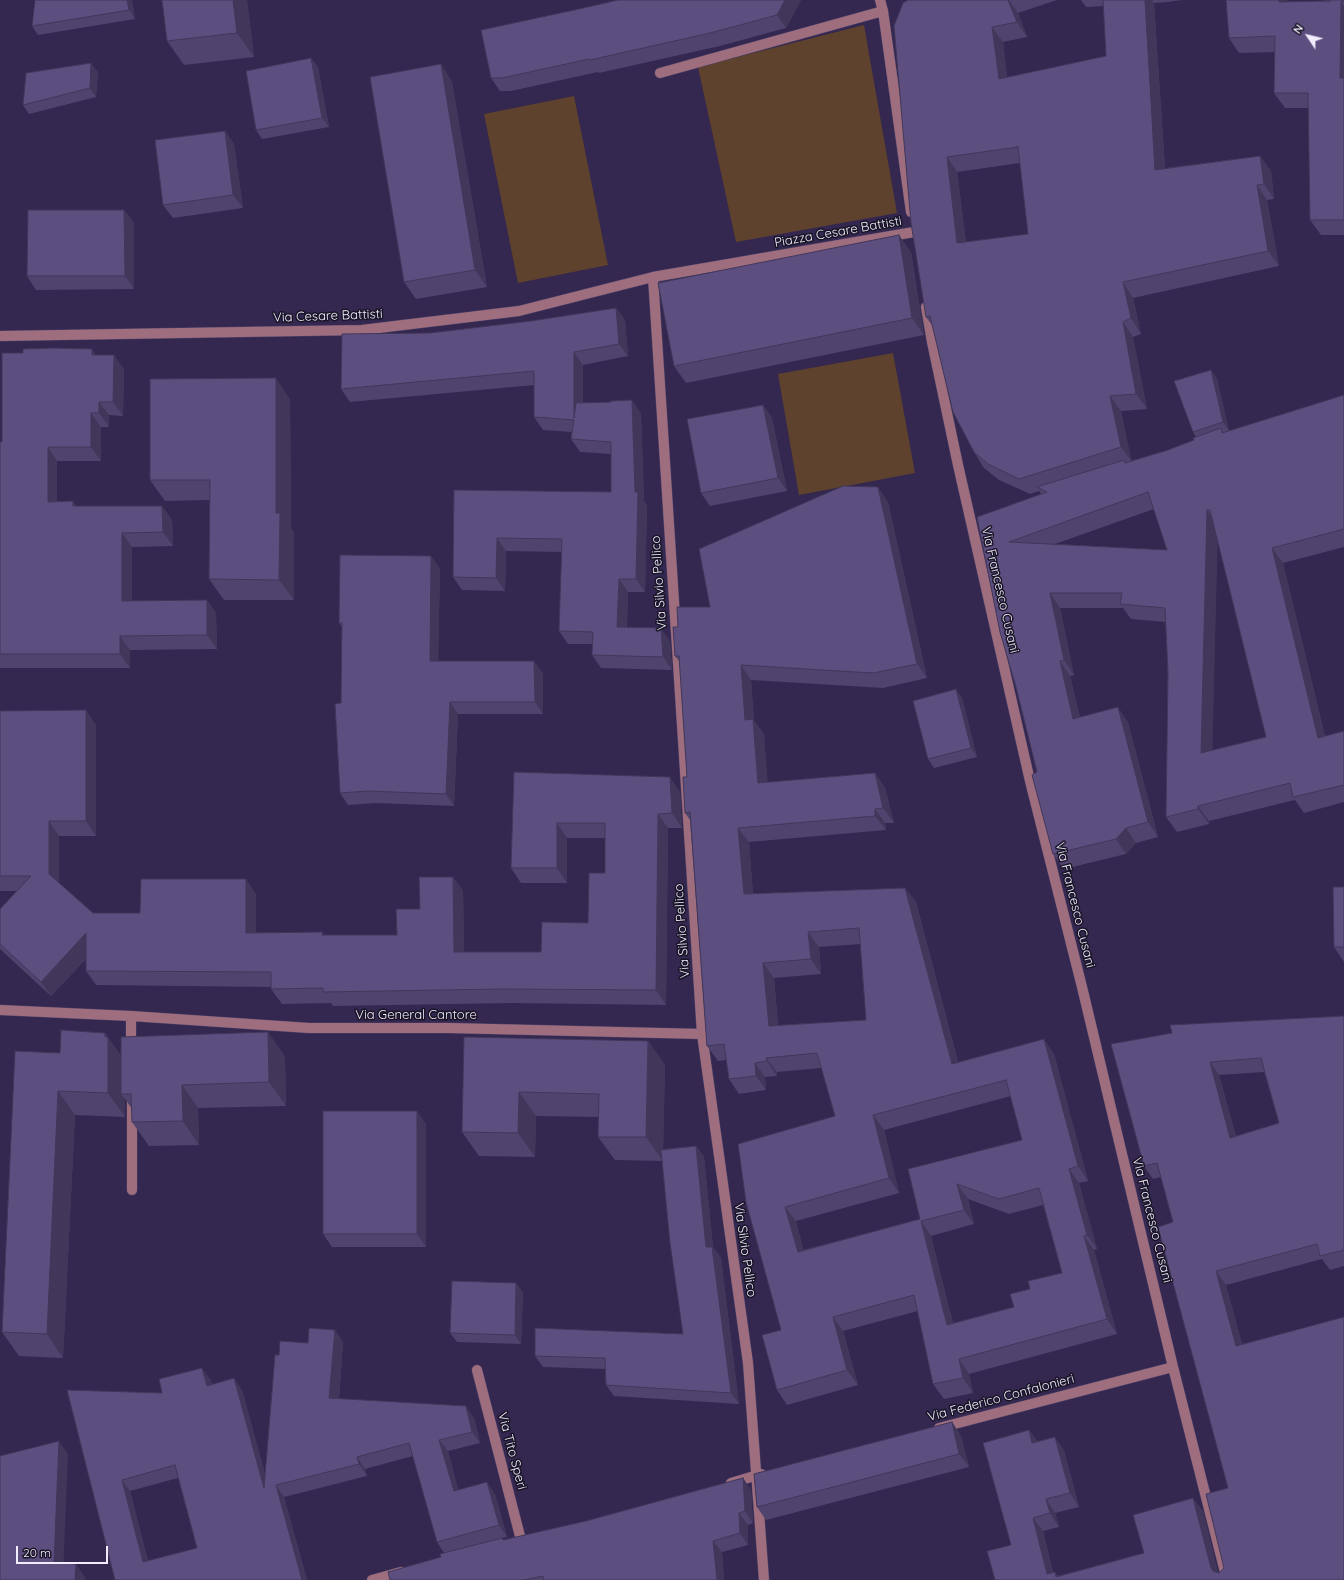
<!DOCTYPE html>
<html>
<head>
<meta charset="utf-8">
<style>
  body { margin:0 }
  #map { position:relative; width:1344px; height:1580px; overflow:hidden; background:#342750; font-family:Quicksand,sans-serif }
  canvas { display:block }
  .north { position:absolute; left:1288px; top:16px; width:40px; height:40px; -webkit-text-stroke:3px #191426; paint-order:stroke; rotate:305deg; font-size:11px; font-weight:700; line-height:16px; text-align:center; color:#f0edfd }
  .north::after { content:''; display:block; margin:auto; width:14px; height:18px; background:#f0edfd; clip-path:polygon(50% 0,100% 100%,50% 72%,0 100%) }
  .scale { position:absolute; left:16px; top:1546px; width:92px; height:18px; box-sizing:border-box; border:2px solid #f0edfd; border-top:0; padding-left:5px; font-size:12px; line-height:14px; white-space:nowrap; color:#f0edfd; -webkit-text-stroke:3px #191426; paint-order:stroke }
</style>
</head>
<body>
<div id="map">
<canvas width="1344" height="1580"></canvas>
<div class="north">N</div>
<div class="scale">20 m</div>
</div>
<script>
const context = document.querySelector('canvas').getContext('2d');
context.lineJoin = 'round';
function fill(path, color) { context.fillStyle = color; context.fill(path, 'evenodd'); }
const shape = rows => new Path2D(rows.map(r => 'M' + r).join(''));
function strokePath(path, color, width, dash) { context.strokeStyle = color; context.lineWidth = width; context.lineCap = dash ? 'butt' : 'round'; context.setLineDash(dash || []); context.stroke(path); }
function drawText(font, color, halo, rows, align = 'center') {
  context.font = font + ' Quicksand,sans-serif'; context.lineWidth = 3; context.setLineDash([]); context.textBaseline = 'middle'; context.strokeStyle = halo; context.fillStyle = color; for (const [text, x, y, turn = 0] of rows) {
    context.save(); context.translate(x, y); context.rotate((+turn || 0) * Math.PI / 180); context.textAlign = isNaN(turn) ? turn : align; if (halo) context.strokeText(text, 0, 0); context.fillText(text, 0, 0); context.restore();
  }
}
const green = shape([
  [864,25,897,213,736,242,698,67],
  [574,96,608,265,518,283,484,114],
  [893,353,915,473,799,495,778,374]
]);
const minor = shape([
  [880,0,883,11,911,212],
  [660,73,883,11],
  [653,277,702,1034,748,1363,764,1580],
  [926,307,932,342,958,465,1030,781,1082,987,1173,1367,1227,1580],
  [0,336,362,330,519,311,653,277,914,232],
  [0,1010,131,1016,309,1028,449,1028,702,1034],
  [131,1016,131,1050],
  [132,1100,132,1190],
  [477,1370,521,1540],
  [939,1428,1173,1367],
  [731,1483,761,1474],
  [372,1580,401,1572]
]);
const wall = shape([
  [132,0,135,19,38,35,32,26],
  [162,0,247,0,254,57,184,65,167,41],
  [618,0,801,0,786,28,720,46,599,73,598,72,511,91,500,91,491,78,579,9],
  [908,0,1057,0,1018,13,1027,37,1003,42,1007,77,1106,56,1104,6,1086,7,1081,0,1182,0,1168,2,1154,3,1165,168,1260,156,1271,171,1274,199,1267,200,1279,266,1133,298,1141,334,1133,337,1147,409,1121,411,1131,461,1168,450,1194,440,1196,437,1193,432,1211,370,1217,379,1229,431,1344,395,1344,547,1283,563,1325,736,1344,731,1344,802,1304,813,1295,800,1209,821,1209,824,1177,832,1166,817,1168,673,1166,622,1131,619,1123,608,1060,608,1074,675,1070,676,1080,717,1128,722,1158,837,1136,843,1126,854,1064,869,1053,854,1037,772,977,517,1041,494,1039,491,1030,494,999,480,984,468,974,452,932,325,926,317],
  [1020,163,1028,234,966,242,957,172],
  [1154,509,1167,550,1055,544],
  [1217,538,1266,737,1212,750],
  [1287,0,1287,2,1344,0,1344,235,1321,235,1310,220,1309,108,1285,108,1274,93,1275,52,1239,53,1229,38],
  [311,58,318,67,329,127,262,139,256,130],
  [441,64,452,82,487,287,416,299,404,282],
  [98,72,96,97,29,114,23,105],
  [225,131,234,144,243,208,173,218,163,205],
  [124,210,134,223,134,289,36,290,27,276],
  [911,252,924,335,686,383,674,366],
  [616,308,625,320,628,356,583,365,583,403,641,413,644,502,647,505,645,592,628,592,627,627,670,641,672,670,601,668,592,655,592,644,568,644,559,631,562,552,506,551,505,591,462,590,453,577,454,490,611,492,611,454,580,452,571,439,572,432,543,430,534,417,534,385,350,402,341,389,430,333,531,321],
  [92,349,96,355,124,369,123,416,109,415,109,427,101,427,101,461,57,461,57,502,76,506,162,506,172,520,173,546,132,547,132,601,207,600,216,613,217,649,130,650,130,668,0,668,0,442,2,442,23,353],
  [290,399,291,528,294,533,294,600,224,600,209,579,210,500,165,501,150,480],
  [763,405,772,418,787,491,710,506,701,493],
  [888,502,927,678,883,688,751,680,754,721,764,734,767,783,875,773,885,788,894,823,885,823,886,830,749,842,753,894,905,888,916,902,958,1062,1054,1054,1088,1181,1079,1183,1097,1249,1094,1250,1117,1334,969,1374,973,1393,944,1399,933,1384,918,1311,843,1331,858,1385,787,1405,777,1390,781,1330,746,1202,835,1116,822,1068,777,1072,777,1076,765,1077,766,1090,739,1094,729,1079,726,1060,718,1061,707,1046,690,820,685,813,687,777,680,662,675,656,678,627,710,607],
  [861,944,866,1020,778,1025,774,978,821,974,819,947],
  [1011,1096,1022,1140,908,1169,920,1219,803,1250,796,1221,899,1193,884,1130],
  [968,1199,1009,1214,1043,1205,1062,1273,1030,1289,1014,1307,953,1323,931,1236,974,1224],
  [440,568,438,661,543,673,543,714,458,714,454,806,376,803,348,805,340,793,342,627,339,623],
  [956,689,962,698,977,757,934,768,928,759],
  [0,711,96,725,96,836,59,836,59,883,93,913,140,913,256,894,256,933,325,935,397,935,420,909,453,877,463,891,464,952,541,952,588,923,605,873,605,838,567,838,567,883,521,883,511,868,514,772,680,792,682,828,668,828,666,1005,512,1003,333,1006,331,1003,282,1004,271,989,271,987,96,985,86,971,86,959,51,996,0,949,0,909,18,891,0,891],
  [1344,887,1344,962,1334,947],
  [1344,1016,1344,1266,1330,1270,1322,1259,1226,1285,1242,1344,1344,1580,995,1580,1011,1545,1029,1430,1037,1441,1064,1450,1079,1507,1055,1513,1059,1527,1043,1531,1053,1572,1058,1576,1144,1553,1203,1511,1218,1573,1224,1568,1228,1488,1173,1222,1161,1177,1153,1179,1144,1166,1111,1044],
  [1264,1072,1279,1123,1236,1136,1219,1075],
  [105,1033,121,1056,285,1056,286,1106,198,1108,199,1145,149,1146,132,1122,132,1109,125,1099,125,1117,75,1115,63,1358,19,1356,2,1332,60,1053],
  [464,1037,648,1041,665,1065,663,1149,696,1146,704,1157,713,1247,721,1258,739,1404,614,1396,606,1385,605,1369,543,1367,535,1356,683,1334,662,1161,615,1160,598,1137,599,1117,536,1116,535,1157,479,1156,462,1132],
  [426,1124,426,1247,332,1247,323,1234],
  [523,1292,521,1344,457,1342,450,1333],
  [335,1330,343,1342,339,1399,474,1418,480,1443,448,1451,458,1490,495,1494,507,1537,502,1538,504,1540,586,1521,743,1478,751,1490,753,1523,748,1525,748,1545,722,1552,724,1580,390,1580,441,1557,444,1553,437,1542,413,1456,365,1469,367,1476,284,1497,307,1580,115,1580,67,1390,162,1393,210,1379,212,1384,242,1390,265,1474,279,1355],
  [178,1478,197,1548,148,1561,130,1491],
  [952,1422,961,1436,969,1467,766,1520,757,1507]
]);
const shadedWall = shape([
  [127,0,132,0,135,19,129,10],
  [233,0,247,0,254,57,237,33],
  [785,0,801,0,786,28,777,15],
  [1008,0,1009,0,1018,13,1027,37,1017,22],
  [1145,0,1152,0,1154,3,1166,185,1155,170],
  [1279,0,1287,0,1290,17,1279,2],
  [1341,1,1344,6,1344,84,1340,78],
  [992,27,1003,42,1009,94,999,79],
  [311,58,318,67,329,127,322,118],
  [91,63,98,72,96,97,90,88],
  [441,64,452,82,487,287,475,270],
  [225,131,234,144,243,208,233,195],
  [1260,156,1271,171,1274,199,1264,184],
  [947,157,957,172,968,258,957,243],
  [1257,185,1267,200,1279,266,1268,251],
  [124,210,134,223,134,289,125,276],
  [899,235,911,252,924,335,912,318],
  [1123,282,1133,298,1141,334,1131,318],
  [616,308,625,320,628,356,619,344],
  [1123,322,1133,337,1147,409,1136,394],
  [92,349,101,363,92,355],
  [574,352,583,365,583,431,574,418],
  [114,355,124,369,123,416,113,402],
  [1211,370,1217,379,1229,431,1223,422],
  [276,378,290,399,291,528,294,533,294,600,279,580,276,513],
  [1110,396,1121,411,1132,462,1121,447],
  [632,400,641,413,644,502,647,505,645,592,636,579,635,492],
  [99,402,109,415,109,427,99,413],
  [763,405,772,418,787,491,778,478],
  [91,413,101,427,101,461,91,447],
  [48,447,57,461,57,516,48,502],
  [878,487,888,502,927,678,917,664],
  [73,501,83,515,73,506],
  [162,506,172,520,173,546,163,532],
  [1207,510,1218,525,1212,768,1201,753],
  [122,533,132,547,132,615,122,601],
  [497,538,506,551,505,591,496,578],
  [1272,548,1283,563,1329,753,1318,738],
  [431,556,440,568,438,673,430,661],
  [619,579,628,592,626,640,617,627],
  [1050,593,1060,608,1074,675,1064,660],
  [207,600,216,613,217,649,207,635],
  [661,628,670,641,672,670,663,657],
  [120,636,130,650,130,668,120,654],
  [534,661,543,673,543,714,535,702],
  [1060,661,1070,676,1084,734,1073,719],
  [741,665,751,680,754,721,764,734,769,798,758,783,745,720],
  [956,689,962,698,977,757,971,748],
  [450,702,458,714,454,806,446,794],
  [1118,707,1128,722,1158,837,1148,822],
  [86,710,96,725,96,836,86,821],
  [875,773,885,788,894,823,883,808],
  [670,777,680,792,682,828,672,813],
  [1198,806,1209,821,1209,824,1198,809],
  [875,809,885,823,886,830,875,816],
  [658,814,668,828,666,1005,656,990],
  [49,821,59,836,59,888,49,874],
  [557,823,567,838,567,883,557,868],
  [738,828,749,842,754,909,744,894],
  [1126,828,1136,843,1126,854,1116,839],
  [453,877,463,891,464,967,454,952],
  [246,879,256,894,256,947,246,933],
  [905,888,916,902,962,1079,952,1064],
  [808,932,819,947,821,974,811,959],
  [86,933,96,948,51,996,41,982],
  [763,963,774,978,779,1040,769,1026],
  [268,1032,285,1056,286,1106,269,1082],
  [105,1033,125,1061,121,1094,125,1099,125,1117,108,1093],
  [1044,1039,1054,1054,1088,1181,1078,1166],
  [648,1041,665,1065,663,1161,646,1137],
  [766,1058,777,1072,777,1076,767,1061],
  [1210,1062,1219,1075,1240,1152,1230,1138],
  [755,1063,765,1077,766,1090,756,1076],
  [182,1085,198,1108,199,1145,183,1121],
  [58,1091,75,1115,63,1358,47,1334],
  [519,1092,536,1116,535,1157,518,1133],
  [417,1111,426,1124,426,1247,417,1234],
  [873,1115,884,1130,899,1193,889,1178],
  [696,1146,704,1157,713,1247,721,1258,739,1404,731,1393,706,1247],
  [1069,1169,1079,1183,1097,1249,1087,1235],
  [957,1184,968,1199,974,1224,964,1210],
  [785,1207,796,1221,808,1266,798,1252],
  [921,1221,931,1236,957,1339,947,1325],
  [1084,1236,1094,1250,1117,1334,1107,1319],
  [1216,1271,1226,1285,1246,1359,1236,1346],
  [516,1283,523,1292,521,1344,515,1335],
  [833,1317,843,1331,858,1385,847,1370],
  [335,1330,343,1342,338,1410,329,1398],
  [959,1359,969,1374,973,1393,963,1378],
  [202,1368,210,1379,215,1397,207,1386],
  [234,1378,242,1390,272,1500,264,1488],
  [466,1406,474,1418,480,1443,472,1432],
  [952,1422,961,1436,969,1467,959,1454],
  [1029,1430,1039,1444,1032,1443],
  [1055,1437,1064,1450,1079,1507,1070,1493],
  [439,1440,448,1451,462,1503,454,1491],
  [59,1441,68,1454,63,1576,54,1563],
  [357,1457,365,1469,367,1476,359,1464],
  [743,1478,751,1490,753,1523,745,1511],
  [122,1480,130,1491,151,1574,143,1562],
  [487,1482,495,1494,507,1537,499,1525],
  [276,1485,284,1497,307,1580,302,1580],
  [1193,1498,1203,1511,1220,1580,1211,1568],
  [1046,1499,1055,1513,1059,1527,1050,1513],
  [739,1513,748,1525,748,1545,740,1533],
  [1033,1518,1043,1531,1055,1580,1047,1574],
  [713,1541,722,1552,724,1580,717,1580],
  [76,1564,85,1577,85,1580,75,1580]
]);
const building = shape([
  [35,0,127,0,129,10,32,26,35,0],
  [162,0,233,0,237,33,167,41,162,0],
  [618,0,785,0,777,15,710,33,590,60,589,59,502,78,491,78,481,30,579,9,618,0],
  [908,0,1008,0,1017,22,992,27,999,79,1106,56,1103,0,1145,0,1155,170,1260,156,1264,184,1257,185,1268,251,1123,282,1131,318,1123,322,1136,394,1110,396,1121,447,1019,479,988,464,974,452,953,412,930,316,926,317,911,223,894,26,903,3,908,0],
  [1018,147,1028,234,957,243,947,157,1018,147],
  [1226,0,1279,0,1279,2,1331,1,1324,1,1324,0,1344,0,1344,1,1341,1,1340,78,1344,78,1344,220,1310,220,1308,93,1274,93,1275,36,1229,38,1226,0],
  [311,58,322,118,256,130,246,71,311,58],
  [91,63,90,88,23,105,26,73,91,63],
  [441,64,475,270,404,282,370,77,441,64],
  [225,131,233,195,163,205,155,140,225,131],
  [28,210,124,210,125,276,27,276,28,210],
  [899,235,912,318,674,366,658,283,899,235],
  [616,308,619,344,574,352,574,418,576,403,611,402,611,401,632,400,635,492,638,492,636,579,619,579,617,627,661,628,663,657,592,655,593,632,559,631,562,539,497,538,496,578,453,577,454,490,611,492,611,442,571,439,574,420,534,417,534,371,341,389,342,334,430,333,531,321,616,308],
  [53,348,92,349,92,355,114,355,113,402,99,402,99,413,91,413,91,447,48,447,48,502,73,501,73,506,162,506,163,532,122,533,122,601,207,600,207,635,120,636,120,654,0,654,0,442,2,442,2,353,23,353,23,349,53,348],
  [1211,370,1223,422,1193,432,1174,381,1211,370],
  [276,378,276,513,280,513,279,580,209,579,210,480,150,480,150,379,276,378],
  [1344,395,1344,529,1272,548,1318,738,1344,731,1344,785,1293,797,1290,783,1198,806,1198,809,1166,817,1168,673,1165,608,1120,604,1122,593,1050,593,1064,660,1060,661,1073,719,1118,707,1148,822,1126,828,1116,839,1053,854,1032,775,1037,772,1016,687,1000,632,977,517,1047,492,1037,487,1124,460,1125,463,1168,450,1194,440,1193,438,1221,428,1222,433,1344,395],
  [1148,492,1167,550,1009,542,1148,492],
  [1207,510,1210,510,1266,737,1201,753,1207,510],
  [763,405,778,478,701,493,687,419,763,405],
  [843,486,878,487,917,664,873,673,741,665,745,720,753,719,758,783,875,773,883,808,875,809,875,816,738,828,744,894,905,888,952,1064,1044,1039,1078,1166,1069,1169,1087,1235,1084,1236,1107,1319,959,1359,963,1378,933,1384,914,1295,833,1317,847,1370,777,1390,762,1335,781,1330,746,1202,738,1144,835,1116,817,1053,766,1058,767,1061,755,1063,756,1076,729,1079,724,1044,707,1046,690,812,685,813,683,777,687,777,679,656,675,656,673,627,678,627,677,607,710,607,699,549,843,486],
  [859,928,866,1020,769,1026,763,963,811,959,808,932,859,928],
  [1006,1080,1022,1140,908,1169,920,1219,798,1252,785,1207,889,1178,873,1115,1006,1080],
  [957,1184,999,1199,1039,1188,1062,1273,1028,1281,1030,1289,1010,1294,1014,1307,947,1325,921,1221,964,1210,957,1184],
  [340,555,431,556,430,661,534,661,535,702,450,702,446,794,368,791,340,793,335,704,341,703,342,623,339,623,340,555],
  [956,689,971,748,928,759,913,701,956,689],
  [86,710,86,821,49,821,49,874,93,913,140,913,141,879,246,879,246,933,323,932,322,935,397,935,396,909,420,909,419,877,453,877,454,952,541,952,542,922,588,923,589,873,605,873,605,823,557,823,557,868,511,868,514,772,670,777,672,813,658,814,656,990,502,989,323,992,323,988,271,989,271,972,86,971,86,933,41,982,0,944,0,909,31,876,0,876,0,711,86,710],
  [1333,887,1344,887,1344,947,1334,947,1333,887],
  [1344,1016,1344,1250,1320,1256,1317,1244,1216,1271,1236,1346,1344,1317,1344,1580,995,1580,987,1551,1011,1545,983,1443,1029,1430,1032,1443,1055,1437,1070,1493,1046,1499,1050,1513,1033,1518,1047,1574,1055,1572,1056,1577,1144,1553,1133,1515,1193,1498,1211,1568,1213,1571,1219,1573,1224,1568,1206,1494,1228,1488,1158,1227,1173,1222,1157,1163,1144,1166,1111,1044,1172,1033,1170,1025,1344,1016],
  [1261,1058,1279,1123,1230,1138,1210,1062,1261,1058],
  [61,1030,105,1033,105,1037,108,1037,108,1093,58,1091,47,1334,2,1332,15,1051,60,1053,61,1030],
  [268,1032,269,1082,182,1085,183,1121,132,1122,131,1094,121,1094,121,1037,268,1032],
  [464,1037,648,1041,646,1137,598,1137,599,1094,519,1092,518,1133,462,1132,464,1037],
  [323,1111,417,1111,417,1234,323,1234,323,1111],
  [696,1146,706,1247,712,1247,731,1393,606,1385,605,1358,535,1356,535,1328,683,1334,670,1243,661,1150,696,1146],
  [452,1281,516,1283,515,1335,450,1333,452,1281],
  [309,1328,335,1330,329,1398,466,1406,472,1432,439,1440,454,1491,487,1482,499,1525,437,1542,409,1443,357,1457,359,1464,276,1485,302,1580,115,1580,67,1390,162,1393,159,1379,202,1368,207,1386,234,1378,264,1488,275,1355,279,1355,280,1341,308,1343,309,1328],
  [175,1465,197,1548,143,1562,122,1480,175,1465],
  [952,1422,959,1454,757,1507,754,1474,952,1422],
  [59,1441,54,1563,76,1564,75,1580,0,1580,0,1456,59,1441],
  [743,1478,745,1511,739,1513,740,1533,713,1541,717,1580,544,1580,543,1576,524,1580,390,1580,388,1572,441,1557,440,1554,502,1538,503,1540,586,1521,743,1478]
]);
const streetNames = [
  ["Piazza Cesare Battisti",838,232,-10],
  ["Via Cesare Battisti",328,316,-2],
  ["Via Silvio Pellico",659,583,-94],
  ["Via Francesco Cusani",1000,590,77],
  ["Via Francesco Cusani",1075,905,76],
  ["Via Silvio Pellico",682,931,-94],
  ["Via General Cantore",416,1015],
  ["Via Francesco Cusani",1152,1220,76],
  ["Via Silvio Pellico",745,1250,82],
  ["Via Federico Confalonieri",1001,1398,-15],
  ["Via Tito Speri",512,1451,75]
];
fill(green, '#5e422d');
strokePath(minor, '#4e4368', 11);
strokePath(minor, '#9e6e7f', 10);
fill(wall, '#50436e');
fill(shadedWall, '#41375a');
fill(building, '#5d4e80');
strokePath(building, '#41375a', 1);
drawText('13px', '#f0edfd', '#191426', streetNames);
</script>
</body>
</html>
